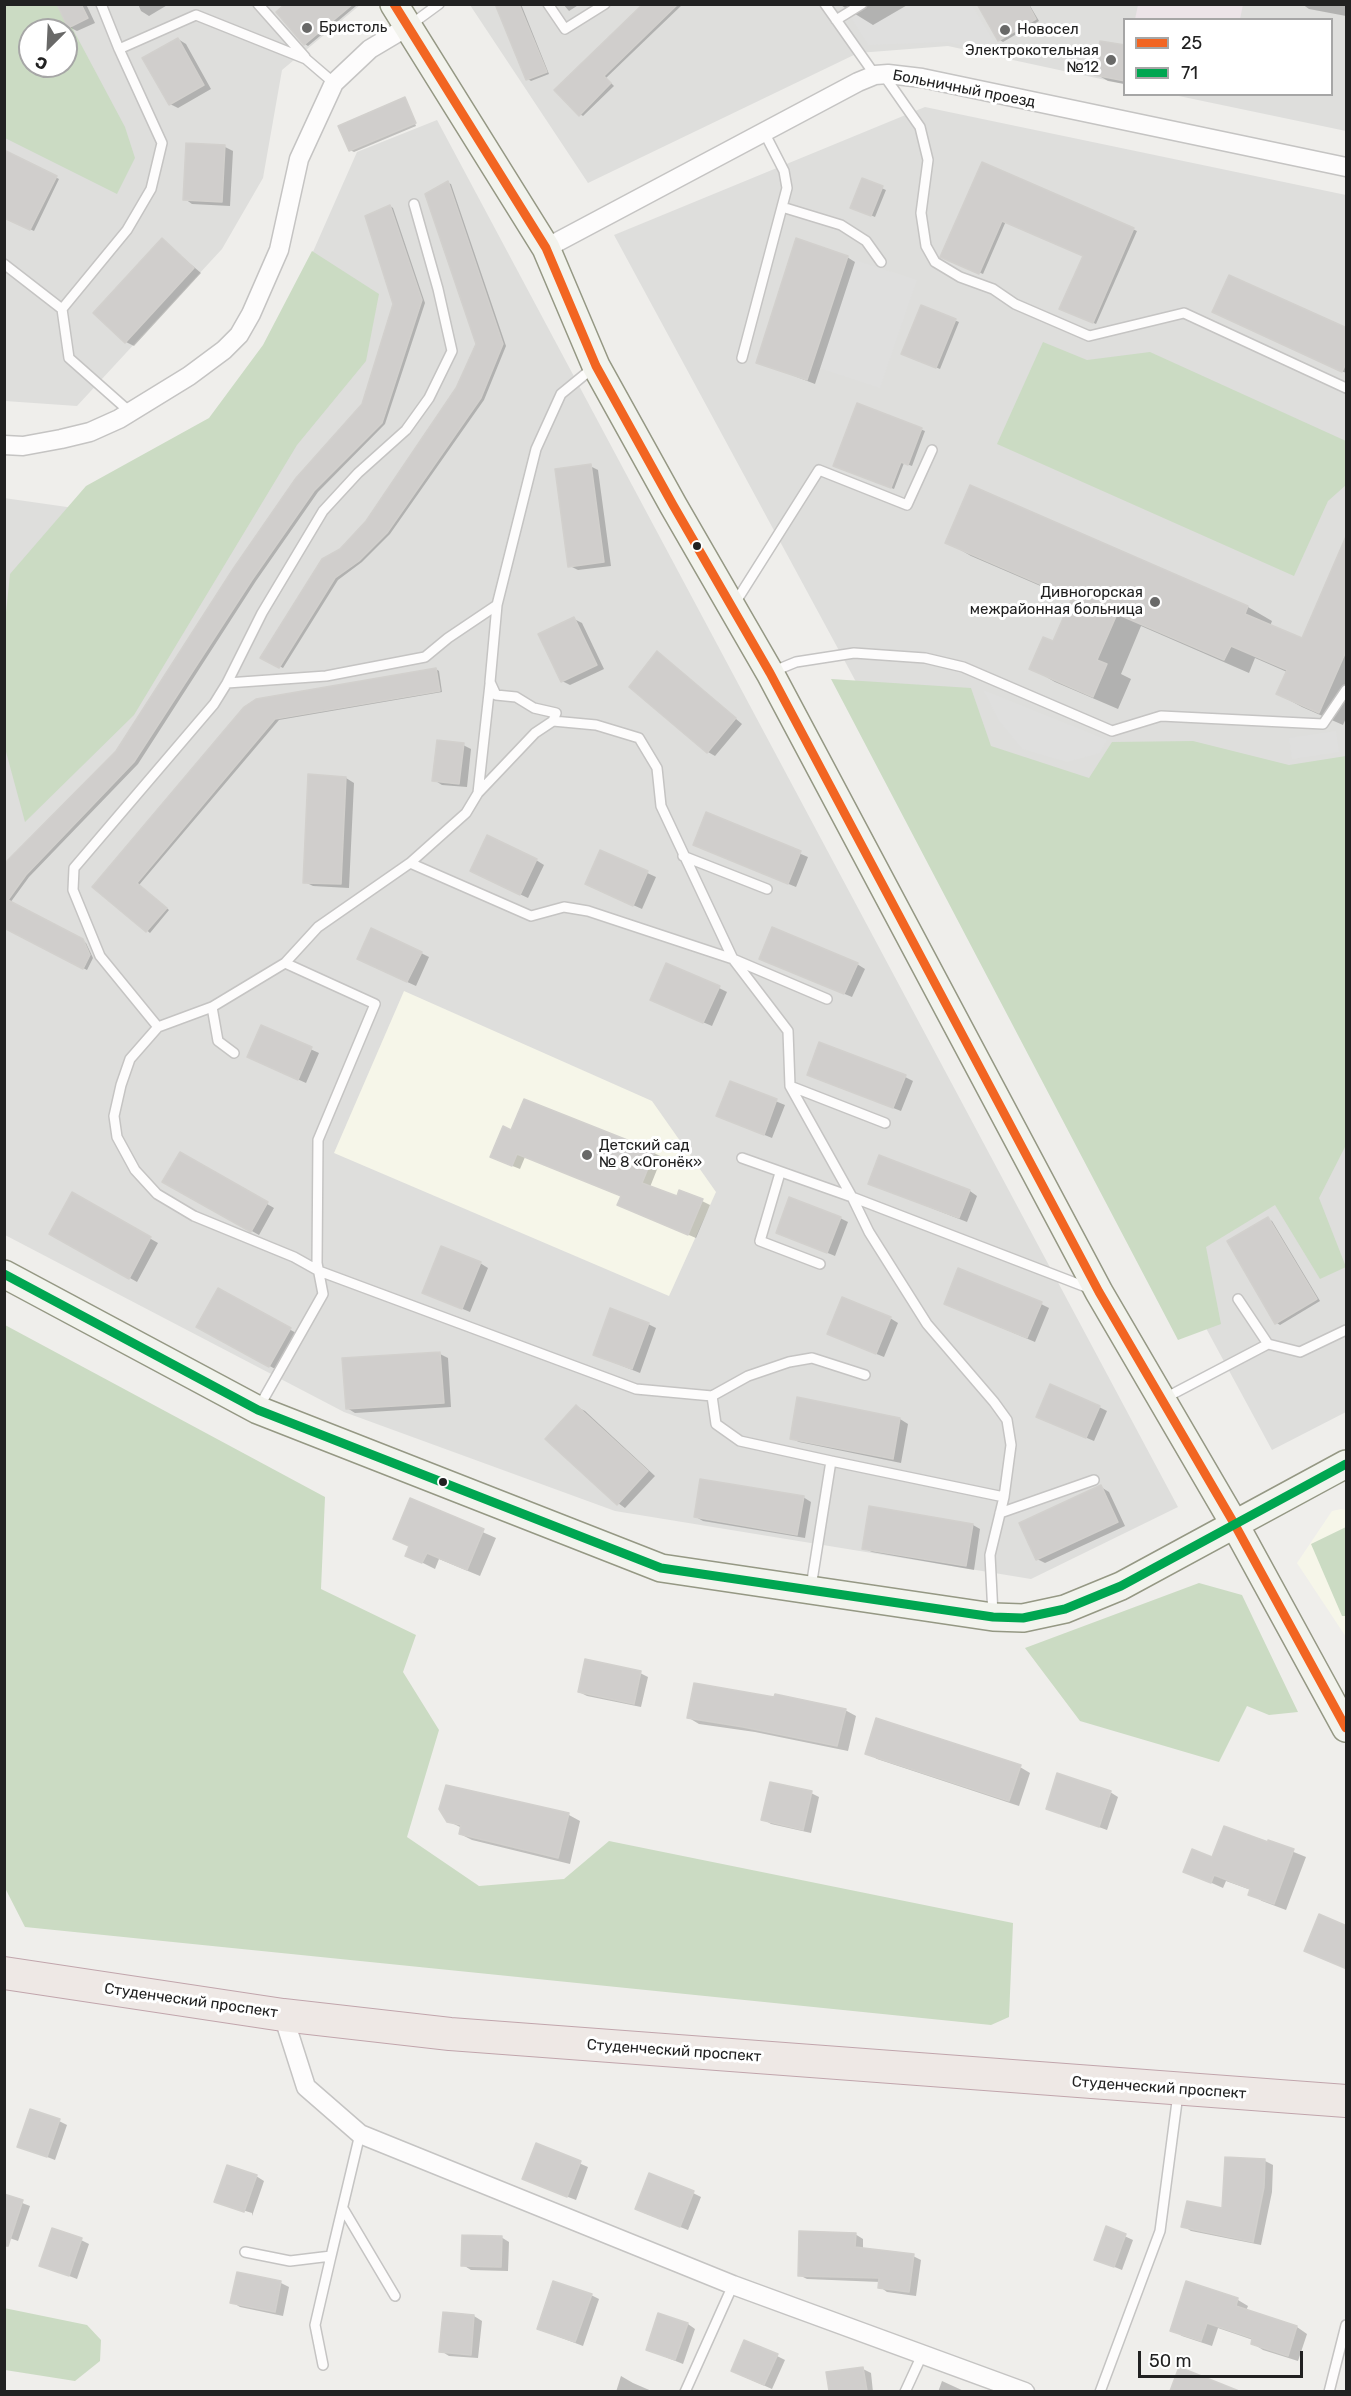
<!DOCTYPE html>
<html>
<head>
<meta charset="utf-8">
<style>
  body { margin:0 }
  #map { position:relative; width:1351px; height:2396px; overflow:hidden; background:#efeeeb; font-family:Rubik,sans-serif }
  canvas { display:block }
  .frame { position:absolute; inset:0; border:6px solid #212121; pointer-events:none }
  .legend { position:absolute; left:1123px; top:18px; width:210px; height:78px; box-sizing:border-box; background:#fff; border:2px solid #a6a6a6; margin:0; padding:8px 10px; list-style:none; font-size:18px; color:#212121 }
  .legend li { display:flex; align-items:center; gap:12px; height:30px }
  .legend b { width:30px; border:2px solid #a6a6a6 }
  .north { position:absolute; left:18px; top:18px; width:60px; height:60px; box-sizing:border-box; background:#fff; border:2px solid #a6a6a6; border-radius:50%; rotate:204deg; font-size:16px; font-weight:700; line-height:24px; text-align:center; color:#212121 }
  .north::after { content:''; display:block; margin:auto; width:21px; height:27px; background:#696968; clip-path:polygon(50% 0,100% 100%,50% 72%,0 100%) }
  .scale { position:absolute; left:1138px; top:2351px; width:165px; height:27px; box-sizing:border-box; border:3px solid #212121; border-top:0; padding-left:8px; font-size:18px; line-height:21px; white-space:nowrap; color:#212121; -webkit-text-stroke:4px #fff; paint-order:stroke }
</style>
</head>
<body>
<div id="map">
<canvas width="1351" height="2396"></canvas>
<div class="frame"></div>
<ul class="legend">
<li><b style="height:8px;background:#f26522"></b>25</li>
<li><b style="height:8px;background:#00a651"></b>71</li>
</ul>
<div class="north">С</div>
<div class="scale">50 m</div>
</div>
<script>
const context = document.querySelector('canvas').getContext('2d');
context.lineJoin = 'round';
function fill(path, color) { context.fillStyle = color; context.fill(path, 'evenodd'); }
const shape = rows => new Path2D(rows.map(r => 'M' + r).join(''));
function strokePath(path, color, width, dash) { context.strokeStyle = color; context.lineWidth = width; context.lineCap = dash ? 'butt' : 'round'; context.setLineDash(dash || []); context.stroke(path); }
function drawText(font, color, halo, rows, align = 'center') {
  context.font = font + ' Rubik,sans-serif'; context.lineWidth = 6; context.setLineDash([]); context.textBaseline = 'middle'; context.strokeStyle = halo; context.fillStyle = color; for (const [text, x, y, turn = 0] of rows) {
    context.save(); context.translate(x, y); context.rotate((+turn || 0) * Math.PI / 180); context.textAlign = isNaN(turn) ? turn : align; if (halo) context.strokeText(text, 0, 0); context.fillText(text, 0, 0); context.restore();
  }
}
const residential = shape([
  [4,5,360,5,282,70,263,178,222,249,77,406,5,401],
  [30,30,66,30,66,66,30,66],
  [470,5,1346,5,1346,131,1174,95,1332,94,1332,20,1124,20,1124,84,948,46,858,53,588,183],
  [925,107,1346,195,1346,1412,1272,1450,614,235],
  [437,120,1178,1507,1031,1579,615,1511,344,1412,5,1235,4,498,74,508,208,442,270,349,357,152]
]);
const industrial = shape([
  [1138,5,1138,4,1243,5,1240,19,1135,19]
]);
const education = shape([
  [404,991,652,1101,716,1192,669,1296,334,1153],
  [1341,1509,1346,1510,1346,1637,1297,1563,1332,1511]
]);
const forest = shape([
  [4,5,60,5,125,127,135,158,117,194,5,138],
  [30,30,66,30,66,66,30,66],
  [312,251,379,294,366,361,297,445,134,715,25,822,5,748,4,632,10,574,86,486,209,418,263,345],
  [1043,342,1087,360,1150,352,1346,441,1346,485,1328,501,1294,576,997,444],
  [831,679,971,688,991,746,1089,778,1112,742,1193,741,1289,765,1346,756,1346,1145,1319,1198,1346,1267,1320,1279,1275,1205,1206,1247,1221,1324,1178,1340],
  [5,1325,325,1497,321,1589,416,1635,403,1672,439,1730,407,1837,479,1886,564,1879,609,1841,1013,1923,1009,2017,991,2025,25,1927,4,1886],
  [1346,1527,1346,1616,1342,1616,1311,1544],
  [1199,1583,1242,1595,1298,1712,1269,1715,1247,1706,1219,1762,1080,1721,1025,1648],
  [4,2308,87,2325,101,2340,100,2361,75,2381,5,2370]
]);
const parking = shape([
  [875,5,972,5,995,43,967,46,947,42,868,45,851,18],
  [852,259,917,280,880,388,816,367],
  [983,690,1107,740,1100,753,1067,762,1022,749,999,721],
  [1336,731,1339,752,1292,759,1289,738]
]);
const shadow = shape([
  [58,4,86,4,95,23,77,31,69,27],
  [138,4,169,4,149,16,141,11],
  [287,4,354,4,356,6,308,46,305,44],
  [497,4,521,4,549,74,531,81,528,79],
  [563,4,580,4,569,11],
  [645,4,683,4,606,78,614,86,583,116,580,114],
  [839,4,909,4,873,25],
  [978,4,1029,4,1039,21,1003,42,1000,40],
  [1302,4,1346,4,1346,16,1309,9],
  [178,39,186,44,211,89,178,108,170,104],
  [1124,47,1124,84,1108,81,1096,74],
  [405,99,416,126,354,152,350,150,405,99,406,99],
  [187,145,225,147,233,151,230,206,192,204,185,199],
  [4,152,59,179,34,231,4,217],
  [983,164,1137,231,1096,324,1065,310,1084,255,1006,221,983,274,946,258],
  [863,180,886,190,875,217,856,209],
  [448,183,451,184,506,346,484,400,390,534,362,562,338,580,283,668,262,657,340,550,367,522,458,388,478,344],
  [390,206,393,208,425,303,385,424,318,492,256,581,138,764,29,877,10,903,86,943,93,958,87,970,4,927,4,866,117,751,363,404,395,304],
  [162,240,201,273,134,346,126,342],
  [847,257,855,262,815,384,758,362],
  [921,307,959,322,940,369,906,355],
  [1222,316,1346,330,1346,373],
  [858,405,925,431,912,466,904,463,894,489,838,467],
  [590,466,598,470,611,566,578,570,570,566],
  [971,487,1248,607,1272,621,1270,626,1302,640,1346,538,1346,718,1343,725,1302,707,1278,694,1287,672,1255,658,1249,673,1141,626,1121,674,1131,679,1118,709,1055,682,1031,668,1054,643,1073,600,971,556,947,542],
  [574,619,582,623,604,669,570,685,562,681],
  [658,653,742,724,715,756,708,752],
  [436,669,439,671,442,692,279,720,139,885,169,910,150,933,94,887,245,708],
  [463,745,471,749,467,787,442,785,434,780],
  [310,776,346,778,354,783,349,888,313,886,305,882],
  [707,814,808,857,796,887,703,849],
  [601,852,656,877,642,909,595,888],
  [536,860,544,865,528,898,479,875],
  [421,953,429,957,416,986,366,963],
  [768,962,857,964,865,969,852,997],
  [719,988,727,992,712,1026,660,1004],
  [262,1027,319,1053,306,1083,257,1061],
  [808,1075,905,1077,913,1081,901,1111],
  [731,1083,785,1105,772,1138,718,1116],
  [512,1132,654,1153,662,1157,650,1187,678,1197,702,1201,710,1205,696,1238,627,1209,622,1196,525,1157,520,1169,500,1161],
  [181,1154,274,1208,259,1235,165,1182],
  [878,1187,970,1191,977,1196,967,1222],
  [72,1194,158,1243,137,1282,51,1233],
  [840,1218,848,1222,835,1256,778,1232],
  [1268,1219,1272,1221,1320,1301,1280,1325,1277,1323],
  [480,1263,488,1268,470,1312,432,1296],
  [218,1290,298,1334,277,1370,198,1327],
  [1041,1304,1049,1308,1035,1342,953,1307],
  [890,1318,898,1323,884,1357,837,1338],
  [648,1324,656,1328,640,1373,595,1355],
  [440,1354,448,1358,451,1407,355,1413,347,1408],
  [799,1399,900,1419,908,1424,901,1463,799,1442,791,1438],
  [577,1407,585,1411,655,1476,625,1508,618,1503],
  [1099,1407,1107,1411,1094,1441,1038,1417],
  [1101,1487,1109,1492,1125,1526,1045,1563,1037,1559],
  [803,1497,811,1502,805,1538,703,1521,696,1517],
  [410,1500,496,1538,480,1576,439,1559,435,1569,407,1555,410,1547,394,1538],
  [973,1525,980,1529,974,1570,872,1552,864,1548],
  [640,1673,648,1677,641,1707,587,1696,579,1692],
  [845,1710,856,1716,848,1751,755,1732,699,1724,689,1718],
  [867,1753,1020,1767,1030,1773,1019,1806,877,1759],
  [447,1787,569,1815,580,1821,570,1864,472,1840,460,1834,462,1828,448,1821],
  [1110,1792,1118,1797,1107,1830,1047,1808],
  [811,1793,819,1797,811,1833,771,1824,763,1819],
  [1269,1842,1306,1857,1286,1910,1262,1901,1250,1894,1251,1890,1226,1881,1223,1888,1185,1871,1213,1859,1268,1844],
  [59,2121,67,2125,55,2160,19,2146],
  [537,2145,588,2167,576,2200,532,2183],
  [1265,2161,1273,2165,1272,2192,1261,2245,1191,2231,1183,2226,1224,2210],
  [256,2176,264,2181,252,2216,252,2213,216,2202],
  [693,2193,701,2197,688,2230,644,2213],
  [4,2196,30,2206,18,2241,4,2236],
  [1107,2228,1133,2240,1122,2270,1095,2259],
  [855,2234,863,2239,863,2249,913,2256,921,2260,916,2296,887,2292,880,2287,880,2282,807,2279,799,2275],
  [501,2237,509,2242,508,2271,471,2270,463,2265],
  [81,2240,89,2244,77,2279,41,2265],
  [238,2273,281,2283,289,2287,283,2316,240,2307,232,2302],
  [591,2295,599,2299,583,2346,538,2329],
  [1238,2300,1248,2306,1246,2311,1297,2327,1307,2334,1298,2361,1263,2350,1252,2343,1253,2340,1218,2328,1212,2346,1182,2336,1172,2330],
  [474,2316,482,2321,478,2358,449,2356,441,2351],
  [688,2324,695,2329,683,2364,648,2350],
  [777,2356,785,2360,772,2389,740,2375],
  [863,2369,871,2373,873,2392,831,2392,828,2374],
  [1180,2369,1221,2387,1219,2392,1171,2392],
  [621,2376,633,2383,654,2392,616,2392],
  [942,2381,966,2392,938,2392]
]);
const building = shape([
  [57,4,81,4,88,18,68,28,57,4],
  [285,4,353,4,304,45,276,12,285,4],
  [495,4,519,4,547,72,526,80,495,4],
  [643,4,678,4,604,76,611,83,579,116,554,90,643,4],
  [977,4,1028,4,1036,19,998,41,977,4],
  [178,38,204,85,169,105,142,58,178,38],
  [1100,41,1125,45,1125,81,1094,75,1100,41],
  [405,97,416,123,349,151,338,126,405,97],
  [186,143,225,145,222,202,183,200,186,143],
  [4,150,57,176,30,230,4,218,4,150],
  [982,162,1134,228,1093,323,1059,309,1083,256,1002,221,979,274,940,257,982,162],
  [862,178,883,186,871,216,850,208,862,178],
  [448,181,503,344,481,398,387,533,359,561,335,578,279,668,260,658,322,559,340,549,366,521,456,388,476,344,425,194,448,181],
  [390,205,422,300,382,423,314,491,252,580,134,762,26,875,8,900,83,939,90,955,83,969,4,928,4,864,116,751,233,569,296,478,362,404,393,304,365,216,390,205],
  [162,238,194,268,125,343,93,313,162,238],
  [796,238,848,256,807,380,756,363,796,238],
  [1229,275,1347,328,1347,361,1342,372,1212,312,1229,275],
  [921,305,956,319,936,368,901,354,921,305],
  [857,403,922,428,908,465,901,462,891,488,833,466,857,403],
  [591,464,604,562,568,567,555,469,591,464],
  [970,485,1248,606,1245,614,1302,638,1347,534,1347,649,1319,713,1276,694,1287,670,1231,646,1224,660,1117,614,1097,660,1107,664,1093,697,1029,669,1043,637,1053,641,1072,598,945,543,970,485],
  [574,617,597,665,561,682,538,634,574,617],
  [657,651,736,718,707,753,629,687,657,651],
  [436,668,440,691,275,719,137,883,167,908,146,932,92,887,244,707,256,699,436,668],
  [437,740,464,743,459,784,432,781,437,740],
  [308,774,346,777,341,884,303,883,308,774],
  [706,812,801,851,788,884,693,845,706,812],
  [487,835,537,859,520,895,470,871,487,835],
  [600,850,648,871,633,906,585,884,600,850],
  [772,927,858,963,844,994,759,959,772,927],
  [371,928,422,952,407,982,357,959,371,928],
  [666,963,720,986,703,1023,650,1000,666,963],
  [261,1025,312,1047,298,1080,247,1057,261,1025],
  [819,1042,906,1075,893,1108,807,1075,819,1042],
  [730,1081,777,1099,764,1135,716,1116,730,1081],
  [524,1099,655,1151,642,1183,677,1196,679,1190,703,1199,688,1235,617,1205,621,1196,517,1154,512,1166,490,1157,503,1126,511,1130,524,1099],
  [180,1152,268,1202,251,1232,162,1182,180,1152],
  [879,1155,970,1190,959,1218,868,1184,879,1155],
  [72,1192,151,1237,129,1279,49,1234,72,1192],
  [789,1197,841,1217,827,1253,776,1233,789,1197],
  [1268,1217,1317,1299,1275,1324,1227,1241,1268,1217],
  [441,1246,481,1262,462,1309,422,1293,441,1246],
  [958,1268,1042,1302,1027,1338,944,1304,958,1268],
  [218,1288,291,1328,269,1367,196,1327,218,1288],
  [842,1297,891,1317,876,1354,827,1334,842,1297],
  [610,1308,649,1323,632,1369,593,1355,610,1308],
  [440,1352,444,1403,346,1409,342,1358,440,1352],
  [1050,1384,1100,1406,1086,1438,1036,1417,1050,1384],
  [797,1397,900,1418,893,1459,790,1439,797,1397],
  [576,1405,648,1471,617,1505,545,1439,576,1405],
  [700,1479,804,1496,797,1535,694,1517,700,1479],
  [1101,1485,1118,1522,1036,1560,1019,1523,1101,1485],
  [410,1498,484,1529,467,1570,427,1553,422,1563,405,1556,409,1546,393,1539,410,1498],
  [869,1506,973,1524,966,1566,862,1549,869,1506],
  [585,1659,641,1671,634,1704,578,1692,585,1659],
  [694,1683,774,1697,775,1694,846,1709,837,1746,743,1727,687,1718,694,1683],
  [876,1718,1021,1765,1009,1801,865,1754,876,1718],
  [1057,1773,1111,1791,1099,1827,1046,1809,1057,1773],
  [770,1782,812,1791,803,1830,761,1820,770,1782],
  [446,1785,569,1813,558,1858,459,1834,461,1825,447,1822,439,1809,446,1785],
  [1224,1826,1268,1842,1268,1840,1294,1849,1274,1904,1248,1895,1250,1889,1214,1875,1211,1883,1183,1872,1192,1849,1212,1857,1224,1826],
  [1319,1914,1347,1926,1347,1969,1304,1951,1319,1914],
  [30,2109,60,2119,47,2157,17,2147,30,2109],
  [536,2143,581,2161,567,2197,522,2179,536,2143],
  [1225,2157,1265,2159,1264,2187,1253,2242,1181,2227,1187,2201,1222,2208,1225,2157],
  [227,2165,257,2175,244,2212,214,2202,227,2165],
  [649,2173,694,2191,680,2227,635,2209,649,2173],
  [4,2194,23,2200,8,2246,4,2246,4,2194],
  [1106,2226,1126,2234,1114,2267,1094,2260,1106,2226],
  [52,2228,82,2238,69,2276,39,2266,52,2228],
  [799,2231,856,2233,855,2247,914,2254,909,2292,878,2288,879,2278,798,2276,799,2231],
  [462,2235,502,2236,501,2267,461,2266,462,2235],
  [237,2272,281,2281,275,2312,230,2303,237,2272],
  [553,2281,592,2294,575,2342,537,2329,553,2281],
  [1186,2281,1238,2298,1236,2306,1297,2326,1288,2356,1251,2344,1252,2338,1207,2323,1201,2341,1170,2331,1186,2281],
  [443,2312,474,2315,471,2355,439,2352,443,2312],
  [658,2313,688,2323,675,2360,646,2350,658,2313],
  [744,2340,778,2354,764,2385,731,2371,744,2340],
  [863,2367,867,2391,829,2391,826,2372,863,2367],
  [1179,2367,1239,2391,1170,2391,1179,2367]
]);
const service = shape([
  [101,4,119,49,196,15,306,59,334,83],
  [258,4,305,57],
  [548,4,565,29,605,4],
  [825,4,875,75],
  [836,20,862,4],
  [409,26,439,4],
  [119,49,162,143,151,189,127,230,62,309,69,358,130,412],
  [883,74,920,127,928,160,921,213,926,246,935,262,960,277,993,289,1015,304,1089,336,1184,313,1346,388],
  [782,207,841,225,866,241,881,262],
  [4,264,62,309],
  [742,358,787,188,784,171,764,132],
  [594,367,561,394,536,449,497,605,490,682,496,695,516,697,534,708,556,713,553,721,596,725,639,738,657,768,661,806,733,959,788,1031,790,1086,852,1197,869,1232,927,1324,994,1402,1007,1420,1011,1445,1004,1497,990,1555,993,1615],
  [735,603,819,470,907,505,932,450],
  [774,671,796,662,854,653,925,658,963,667,1112,731,1161,716,1323,724,1346,690],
  [227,683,262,613,323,511,358,473,406,430,429,398,452,351,438,289,414,204],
  [478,793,490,684],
  [683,856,767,889],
  [410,863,531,916,564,907,588,911,733,959,827,999],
  [212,1007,158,1027,130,1059,121,1085,114,1116,117,1137,135,1170,157,1194,194,1216,294,1257,319,1271,636,1389,712,1396,716,1424,740,1441,831,1461,811,1587],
  [158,1027,100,956,73,890,74,868,214,704,227,683,326,676,425,657,448,638,497,605],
  [234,1053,218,1041,212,1007,285,963],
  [790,1086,885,1123],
  [742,1158,852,1197,1091,1289],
  [780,1173,760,1241,820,1264],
  [1238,1299,1268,1344],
  [712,1396,748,1376,789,1362,812,1358,865,1375],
  [1165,1398,1268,1344,1300,1352,1346,1330],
  [259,1407,323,1294,317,1263,318,1140,375,1004,285,963,318,927,410,863,466,813,478,793,535,733,553,721],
  [831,1461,1004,1497],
  [1000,1513,1094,1480],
  [344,2210,395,2296],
  [245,2252,290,2261,331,2256,360,2134],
  [323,2365,315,2325,331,2256],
  [685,2392,733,2285],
  [905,2392,922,2355],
  [1100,2392,1160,2231,1178,2094],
  [1329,2392,1346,2325]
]);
const minor = shape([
  [546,248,858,82,875,75,888,74,922,78,1346,167],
  [4,445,23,446,61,439,90,432,119,419,189,376,224,350,239,335,251,314,279,250,299,159,334,83,370,49,407,27],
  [283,2015,306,2087,360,2134,733,2285,1025,2392]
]);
const secondary = shape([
  [394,4,546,248,596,366,673,505,770,673,1099,1292,1235,1525,1346,1728],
  [4,1274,258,1410,661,1568,993,1617,1023,1618,1065,1609,1121,1586,1346,1464]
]);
const trunk = shape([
  [4,1973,283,2015,450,2034,1346,2101]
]);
const bus1 = shape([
  [394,4,546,248,596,366,673,505,770,673,1099,1292,1235,1525,1346,1728]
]);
const bus2 = shape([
  [4,1274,258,1410,661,1568,993,1617,1023,1618,1065,1609,1121,1586,1346,1464]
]);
const markers = [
  [307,28,6,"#696968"],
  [1005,30,6,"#696968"],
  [1111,60,6,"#696968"],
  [697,546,5,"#212121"],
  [1155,602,6,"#696968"],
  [587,1155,6,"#696968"],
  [443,1482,5,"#212121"]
];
const poiNames = [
  ["Бристоль",319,28],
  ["Новосел",1017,30],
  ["Электрокотельная",1099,51,"right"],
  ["№12",1099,68,"right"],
  ["Дивногорская",1143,593,"right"],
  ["межрайонная больница",1143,610,"right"],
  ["Детский сад",599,1146],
  ["№ 8 «Огонёк»",599,1163]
];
const streetNames = [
  ["Больничный проезд",964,89,11],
  ["Студенческий проспект",191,2001,8],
  ["Студенческий проспект",674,2051,4],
  ["Студенческий проспект",1159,2088,4]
];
fill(residential, '#dededc');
fill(industrial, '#ece4e8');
fill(education, '#f6f6e9');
fill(forest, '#cbdbc3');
fill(parking, '#dfdfde');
fill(shadow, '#0003');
fill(building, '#d0cecc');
strokePath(building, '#d2d0cd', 1.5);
strokePath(service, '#c5c4c3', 12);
strokePath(minor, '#c5c4c3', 21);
strokePath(secondary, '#959884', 30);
strokePath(trunk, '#c1a5ac', 34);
strokePath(service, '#fdfcfc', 9);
strokePath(minor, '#fdfcfc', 18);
strokePath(secondary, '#f2f3ed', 27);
strokePath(trunk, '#eee8e5', 32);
strokePath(bus1, '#f26522', 9);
strokePath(bus2, '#00a651', 9);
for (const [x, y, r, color] of markers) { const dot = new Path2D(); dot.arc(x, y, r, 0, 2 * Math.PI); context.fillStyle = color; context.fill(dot); strokePath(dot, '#fff', 2); }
drawText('15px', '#212121', '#fff', poiNames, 'left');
drawText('15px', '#212121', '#fff', streetNames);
</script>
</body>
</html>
